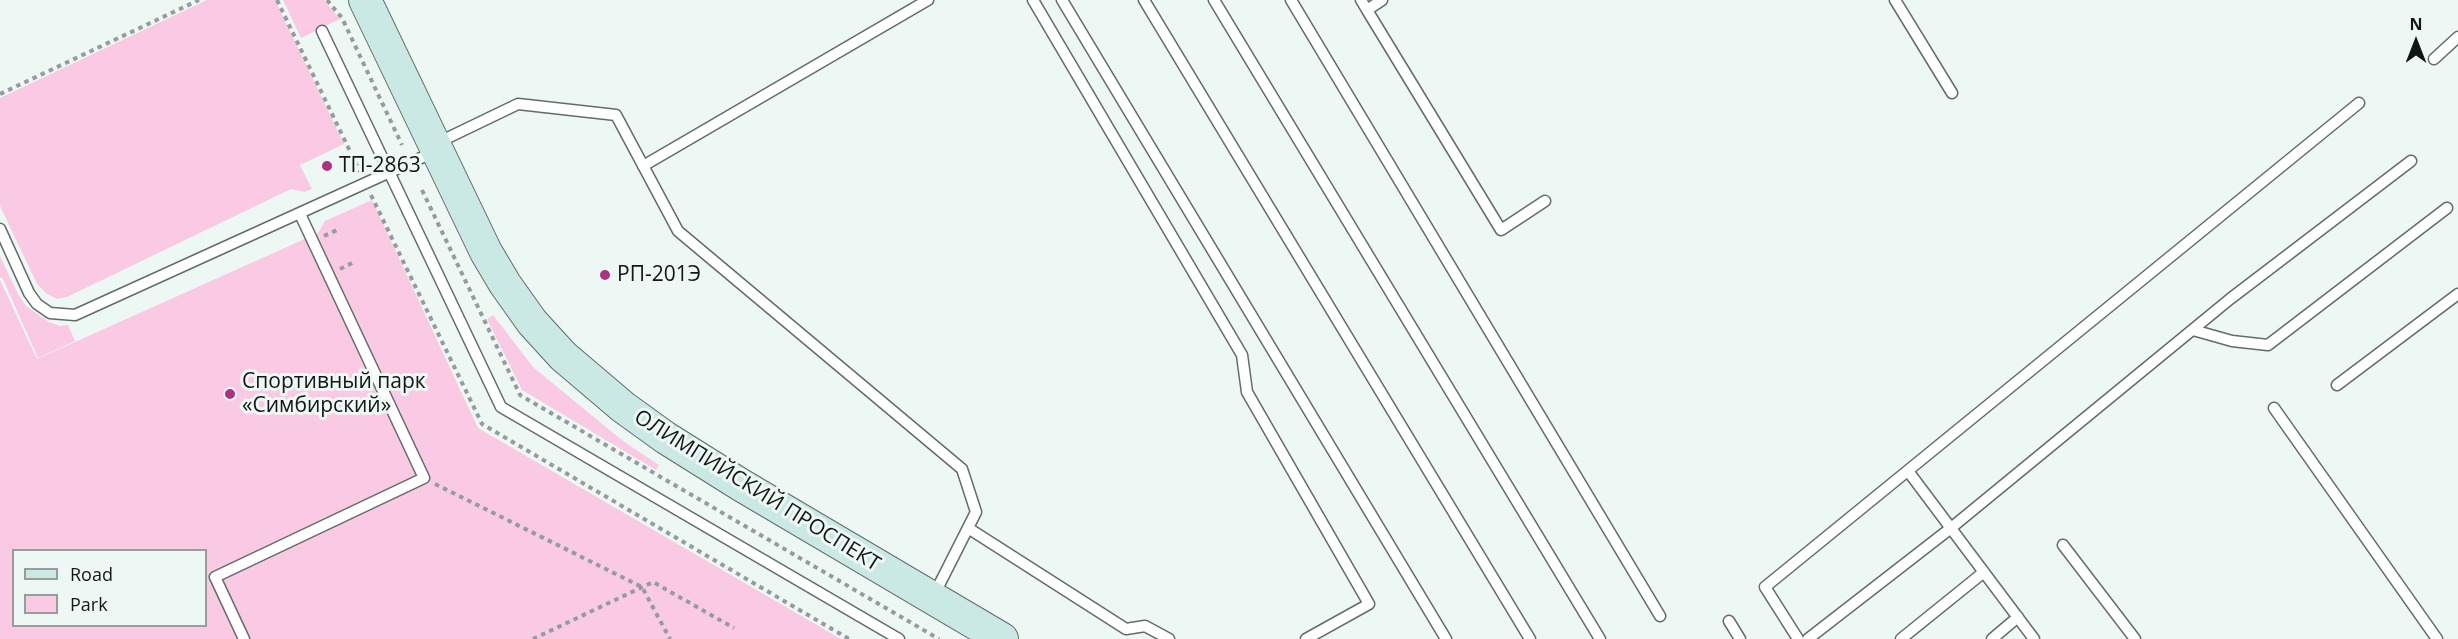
<!DOCTYPE html>
<html>
<head>
<meta charset="utf-8">
<style>
  body { margin:0 }
  #map { position:relative; width:2458px; height:639px; overflow:hidden; background:#edf8f5; font-family:"Open Sans",sans-serif }
  canvas { display:block }
  .legend { position:absolute; left:12px; top:549px; width:195px; height:78px; box-sizing:border-box; background:#edf8f5; border:2px solid #959e9b; margin:0; padding:8px 10px; list-style:none; font-size:18px; color:#121615 }
  .legend li { display:flex; align-items:center; gap:12px; height:30px }
  .legend b { width:30px; border:2px solid #959e9b }
  .north { position:absolute; left:2386px; top:12px; width:60px; height:60px; -webkit-text-stroke:4px #edf8f5; paint-order:stroke; rotate:0deg; font-size:16px; font-weight:700; line-height:24px; text-align:center; color:#121615 }
  .north::after { content:''; display:block; margin:auto; width:21px; height:27px; background:#121615; clip-path:polygon(50% 0,100% 100%,50% 72%,0 100%) }
</style>
</head>
<body>
<div id="map">
<canvas width="2458" height="639"></canvas>
<ul class="legend">
<li><b style="height:8px;background:#cae9e4"></b>Road</li>
<li><b style="height:16px;background:#facae4"></b>Park</li>
</ul>
<div class="north">N</div>
</div>
<script>
const context = document.querySelector('canvas').getContext('2d');
context.lineJoin = 'round';
function fill(path, color) { context.fillStyle = color; context.fill(path, 'evenodd'); }
const shape = rows => new Path2D(rows.map(r => 'M' + r).join(''));
function strokePath(path, color, width, dash) { context.strokeStyle = color; context.lineWidth = width; context.lineCap = dash ? 'butt' : 'round'; context.setLineDash(dash || []); context.stroke(path); }
function drawText(font, color, halo, rows, align = 'center') {
  context.font = font + ' "Open Sans",sans-serif'; context.lineWidth = 6; context.setLineDash([]); context.textBaseline = 'middle'; context.strokeStyle = halo; context.fillStyle = color; for (const [text, x, y, turn = 0] of rows) {
    context.save(); context.translate(x, y); context.rotate((+turn || 0) * Math.PI / 180); context.textAlign = isNaN(turn) ? turn : align; if (halo) context.strokeText(text, 0, 0); context.fillText(text, 0, 0); context.restore();
  }
}
const green = shape([
  [207,0,275,0,344,144,300,165,312,189,304,192,291,189,67,297,57,299,47,294,37,284,0,206,0,98],
  [283,0,324,0,340,19,301,38],
  [372,200,478,428,841,639,0,639,0,280,37,359,318,233,325,221],
  [14,550,206,550,206,626,14,626],
  [0,256,18,294,26,306,49,322,60,326,68,325,75,341,38,358,2,277,0,278],
  [493,315,533,367,623,441,659,465,656,470,522,390,487,319]
]);
const path = shape([
  [277,0,360,172],
  [327,0,342,18,402,145],
  [0,94,199,0],
  [422,190,520,395,939,639],
  [371,195,482,424,849,639],
  [324,236,337,230],
  [340,269,352,263],
  [435,484,642,587,670,639],
  [533,639,653,582,734,628]
]);
const lane = shape([
  [1033,0,1242,355,1247,392,1369,604,1306,639],
  [1062,0,1446,639],
  [1144,0,1530,639],
  [1214,0,1600,639],
  [1291,0,1660,616],
  [1361,0,1367,10,1382,0],
  [1895,0,1952,93],
  [1367,10,1501,230,1545,201],
  [322,31,501,407,899,639],
  [2434,59,2458,37],
  [437,143,518,104,616,115,678,231,962,469,976,512,933,597],
  [643,166,928,0],
  [0,229,29,293,37,304,50,313,75,315,434,152],
  [2193,330,2232,341,2268,345,2447,208],
  [2337,385,2458,294],
  [2274,408,2437,639],
  [1908,471,2034,639],
  [968,528,1126,629,1145,626,1169,639],
  [2063,545,2135,639],
  [1729,621,1740,639],
  [244,639,215,577,424,478,300,214],
  [1798,639,1765,587,2359,103],
  [1808,639,1951,528,2230,299,2411,161],
  [1901,639,1984,572],
  [1992,639,2018,617]
]);
const secondary = shape([
  [365,0,486,252,505,284,532,322,563,356,623,407,666,438,741,485,1002,639]
]);
const markers = [
  [327,166,6,"#ad3284"],
  [605,275,6,"#ad3284"],
  [230,394,6,"#ad3284"]
];
const poiNames = [
  ["ТП-2863",339,166],
  ["РП-201Э",617,275],
  ["Спортивный парк",242,382],
  ["«Симбирский»",242,406]
];
const streetNames = [
  ["ОЛИМПИЙСКИЙ ПРОСПЕКТ",757,491,32]
];
fill(green, '#facae4');
strokePath(lane, '#626c6a', 13);
strokePath(secondary, '#626c6a', 34);
strokePath(path, '#949d9a', 4, [4.5, 4.5]);
strokePath(lane, '#fff', 10);
strokePath(secondary, '#cae9e4', 32);
for (const [x, y, r, color] of markers) { const dot = new Path2D(); dot.arc(x, y, r, 0, 2 * Math.PI); context.fillStyle = color; context.fill(dot); strokePath(dot, '#edf8f5', 2); }
drawText('21px', '#121615', '#edf8f5', poiNames, 'left');
drawText('21px', '#121615', '#edf8f5', streetNames);
</script>
</body>
</html>
